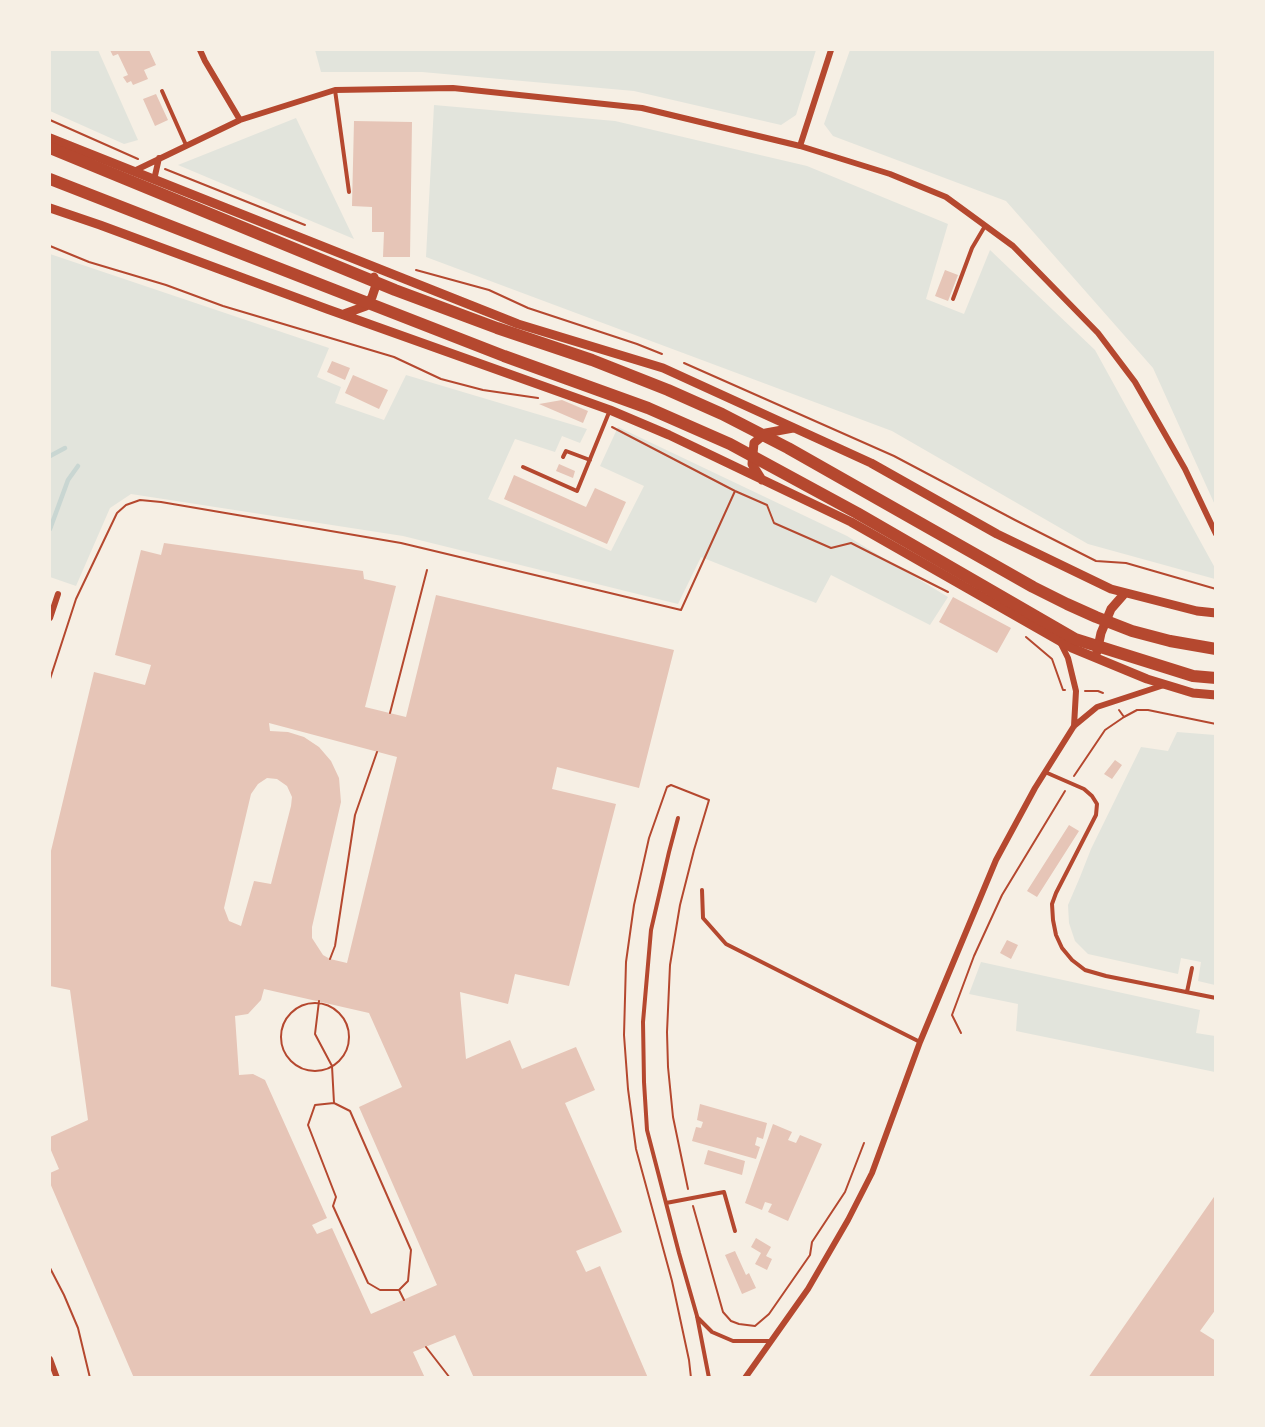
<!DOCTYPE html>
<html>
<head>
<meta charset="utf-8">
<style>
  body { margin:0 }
  #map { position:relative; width:1265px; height:1427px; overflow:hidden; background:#f6efe4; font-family:"Alegreya Sans",sans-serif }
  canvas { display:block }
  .frame { position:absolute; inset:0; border:51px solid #f6efe4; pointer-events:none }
</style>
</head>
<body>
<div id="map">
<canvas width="1265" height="1427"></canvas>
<div class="frame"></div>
</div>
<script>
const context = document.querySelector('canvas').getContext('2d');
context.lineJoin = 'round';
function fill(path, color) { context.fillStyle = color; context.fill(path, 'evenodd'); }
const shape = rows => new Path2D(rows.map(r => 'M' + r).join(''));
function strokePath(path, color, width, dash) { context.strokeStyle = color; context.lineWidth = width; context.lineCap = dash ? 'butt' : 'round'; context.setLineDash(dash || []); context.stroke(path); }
const green = shape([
  [50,50,98,50,138,140,124,144,50,111],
  [315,50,816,50,796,115,781,125,634,91,422,72,321,72],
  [850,50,1213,50,1215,52,1215,505,1153,368,1006,201,833,136,824,124],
  [434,105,615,121,807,166,948,224,926,299,964,314,990,250,1095,350,1215,568,1215,579,1088,544,892,431,426,257],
  [296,118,354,239,178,165],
  [50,254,329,348,317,377,341,387,335,403,384,420,406,375,587,429,580,443,562,436,555,452,515,439,488,499,611,551,644,486,600,466,618,427,847,536,948,597,930,625,831,575,816,603,701,557,678,604,403,536,131,494,110,508,76,586,50,577],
  [1177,732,1215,735,1215,985,1198,981,1201,962,1181,958,1178,974,1088,954,1075,941,1069,923,1068,905,1080,877,1091,849,1141,747,1168,751],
  [981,962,1200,1010,1196,1033,1215,1036,1215,1072,1016,1031,1018,1004,969,994]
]);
const stream = shape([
  [50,456,65,448],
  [50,529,68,480,78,466]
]);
const building = shape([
  [110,50,149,50,156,65,144,70,148,79,133,85,131,81,127,83,123,77,128,75,118,54,113,56],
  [156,94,168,120,155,126,143,99],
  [354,121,412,122,410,257,383,257,384,232,372,232,372,207,352,206],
  [945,270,958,275,948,301,935,296],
  [332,361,350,368,345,380,327,372],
  [353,375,388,390,379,409,345,393],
  [562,400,588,411,583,423,539,404],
  [559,464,575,471,573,478,556,471],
  [514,475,586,507,595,488,626,502,607,544,504,499],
  [164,543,363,571,364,579,396,586,365,707,406,717,436,595,674,650,639,788,557,767,552,789,616,804,569,986,515,974,508,1004,460,992,466,1059,510,1040,522,1069,576,1047,595,1090,565,1103,622,1232,576,1251,586,1272,600,1266,648,1378,474,1378,455,1335,413,1352,425,1378,134,1378,50,1183,50,1173,59,1169,50,1148,50,1137,88,1120,70,990,50,986,50,855,94,672,145,685,151,665,115,655,141,550,161,555],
  [269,723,397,757,347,963,330,959,323,955,312,938,312,927,341,802,339,778,331,761,319,747,304,737,288,732,270,731],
  [267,778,277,779,287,786,292,797,291,806,271,884,254,881,241,926,229,921,224,908,251,794,258,784],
  [264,989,369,1013,402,1087,359,1107,437,1285,371,1314,332,1228,317,1234,312,1225,327,1218,265,1080,253,1074,239,1075,235,1016,248,1014,261,1000],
  [953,597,1011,628,997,653,939,622],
  [1115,760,1122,765,1112,779,1104,774],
  [1069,825,1079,831,1037,897,1027,891],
  [1007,940,1018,945,1011,959,1000,953],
  [700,1104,767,1123,763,1139,757,1137,755,1145,760,1147,756,1159,692,1141,696,1127,701,1128,703,1122,697,1120],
  [773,1124,792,1132,788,1140,796,1143,800,1135,822,1144,788,1221,768,1212,772,1204,765,1202,762,1210,745,1203],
  [708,1150,745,1161,742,1175,704,1164],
  [1216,1194,1216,1309,1200,1331,1216,1341,1216,1378,1088,1378],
  [756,1238,771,1247,766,1256,772,1259,767,1270,755,1264,761,1253,751,1247],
  [735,1251,746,1275,749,1273,756,1288,742,1294,725,1255]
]);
const path = shape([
  [50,120,138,159],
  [165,169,305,225],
  [50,246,89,262,166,285,223,306,394,357,441,379,483,390,538,398],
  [416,270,489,290,528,308,637,344,662,354],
  [684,363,894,456,1015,520,1096,561,1126,563,1216,589],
  [612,427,735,491,767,505,774,523,831,548,851,543,948,592],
  [1026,637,1052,659,1063,690,1065,690],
  [50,679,76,599,117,513,126,505,140,500,161,502,401,543,681,610,735,491],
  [1085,691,1098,691,1103,693],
  [1119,710,1124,717,1137,710,1148,710,1216,724],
  [390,713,427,570],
  [1074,776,1105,730,1124,717],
  [330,959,335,946,355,815,377,752],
  [319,1001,315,1034,332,1066,334,1103],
  '281 1037a34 34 0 1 1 68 0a34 34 0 1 1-68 0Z',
  [961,1033,952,1015,974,956,1002,895,1065,791],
  [334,1103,350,1111,411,1250,408,1281,399,1290,380,1290,368,1283,333,1206,336,1197,308,1125,315,1105,334,1103],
  [688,1189,673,1117,668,1067,667,1032,670,965,680,905,694,850,709,800,671,785,667,787,649,838,634,905,626,962,624,1035,628,1089,636,1149,672,1281,689,1360,691,1378],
  [693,1206,723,1312,731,1321,739,1324,755,1326,769,1314,810,1255,812,1242,845,1192,864,1143],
  [50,1268,64,1295,78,1328,90,1378],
  [399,1290,404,1300],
  [426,1347,450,1378]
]);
const service = shape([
  [335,90,349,192],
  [162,91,186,145],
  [953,299,972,248,985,226],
  [563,457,566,451,590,460],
  [523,467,577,491,610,410],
  [1045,772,1084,789,1092,796,1097,804,1096,815,1056,893,1052,904,1053,920,1056,935,1062,948,1072,960,1085,970,1106,976,1216,998],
  [678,818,669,852,651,930,643,1022,644,1082,647,1130,679,1253,697,1316,709,1378],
  [702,890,703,918,726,944,920,1042],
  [1187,992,1192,968],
  [666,1203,724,1192,735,1231],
  [697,1317,712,1332,733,1341,771,1341]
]);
const minor = shape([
  [200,50,205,61,240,120],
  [800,146,831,50],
  [134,171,240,120,335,90,453,88,642,108,800,146,890,174,946,197,1013,246,1098,333,1135,382,1185,469,1216,534],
  [154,180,159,158],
  [50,618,58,594],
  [1060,642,1068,658,1076,691,1074,726],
  [50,1359,57,1378],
  [745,1378,808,1289,848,1220,872,1173,920,1042,996,860,1035,788,1074,726,1097,707,1164,685]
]);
const secondary = shape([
  [50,138,518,324,663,368,871,463,997,534,1111,589,1197,611,1216,613],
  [50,208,100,225,327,309,610,410,669,435,851,522,1072,648,1147,679,1193,693,1216,695],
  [344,314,366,306,372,297,376,285,374,277],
  [762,480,752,464,754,443,766,433,793,428],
  [1097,652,1101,633,1111,609,1125,593]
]);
const trunk = shape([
  [50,148,395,290,497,328,592,360,668,390,722,414,788,448,1033,587,1067,604,1096,617,1132,631,1170,641,1216,649],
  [50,179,504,356,648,408,730,444,857,513,1075,639,1193,676,1216,678]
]);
fill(green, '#e2e4dc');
strokePath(stream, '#c9d6d2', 4.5);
fill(building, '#e6c5b7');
strokePath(path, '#b5482f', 2);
strokePath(service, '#b5482f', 4);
strokePath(minor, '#b5482f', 6);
strokePath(secondary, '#b5482f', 9);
strokePath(trunk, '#b5482f', 12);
</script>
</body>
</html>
